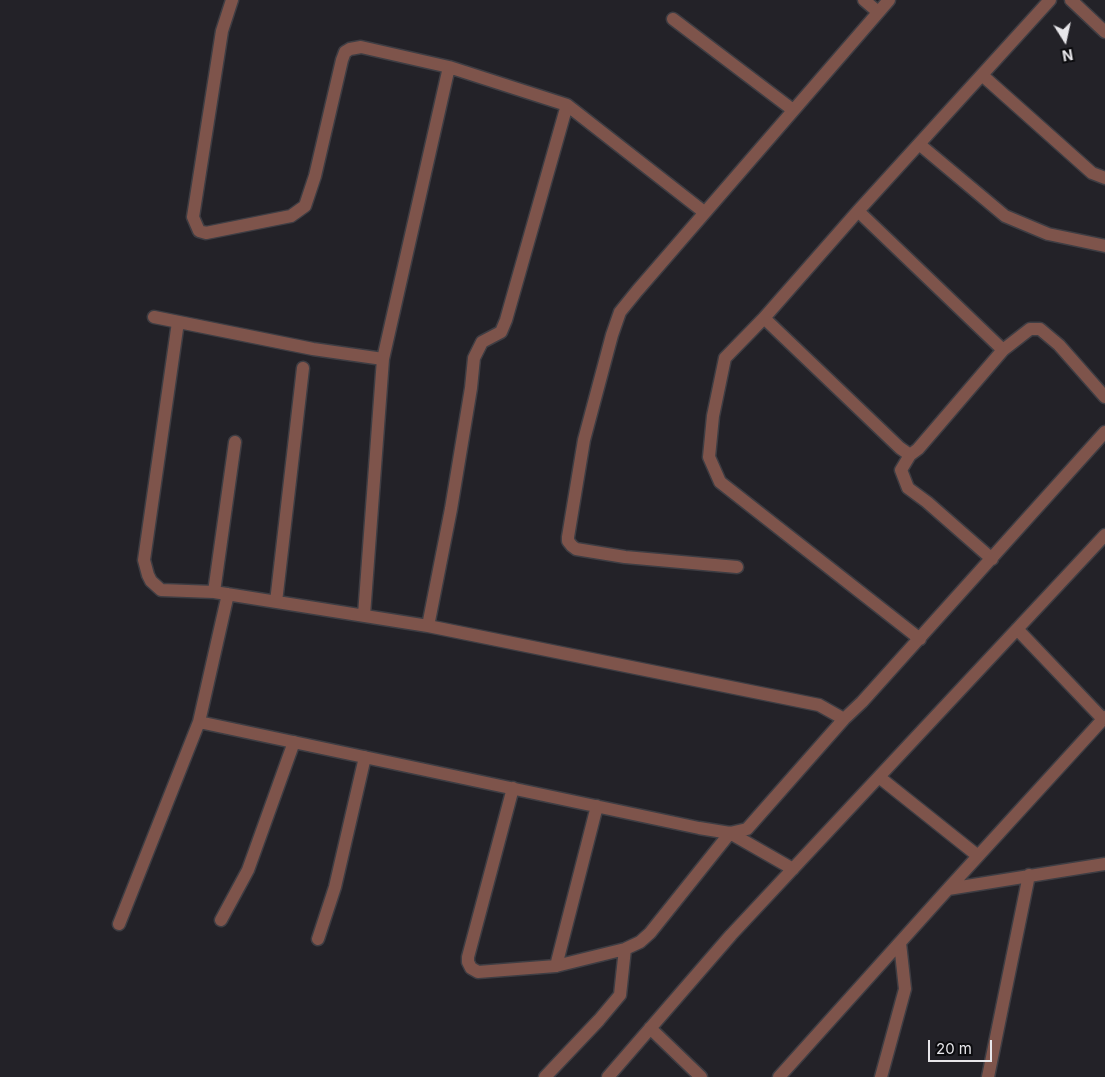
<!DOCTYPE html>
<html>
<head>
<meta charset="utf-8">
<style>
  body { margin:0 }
  #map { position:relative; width:1105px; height:1077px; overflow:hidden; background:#232228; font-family:Inter,sans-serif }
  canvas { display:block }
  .north { position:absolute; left:1040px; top:15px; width:50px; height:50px; -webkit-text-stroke:4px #0c0c0f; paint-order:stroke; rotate:170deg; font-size:14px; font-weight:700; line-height:20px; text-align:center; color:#e7e6ea }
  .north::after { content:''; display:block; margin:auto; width:18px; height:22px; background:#e7e6ea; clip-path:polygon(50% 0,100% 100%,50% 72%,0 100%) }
  .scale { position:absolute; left:928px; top:1040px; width:64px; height:22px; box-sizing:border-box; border:2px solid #e7e6ea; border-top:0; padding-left:6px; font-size:15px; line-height:18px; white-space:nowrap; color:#e7e6ea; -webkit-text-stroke:4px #0c0c0f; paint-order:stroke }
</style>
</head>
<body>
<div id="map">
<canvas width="1105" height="1077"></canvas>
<div class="north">N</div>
<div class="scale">20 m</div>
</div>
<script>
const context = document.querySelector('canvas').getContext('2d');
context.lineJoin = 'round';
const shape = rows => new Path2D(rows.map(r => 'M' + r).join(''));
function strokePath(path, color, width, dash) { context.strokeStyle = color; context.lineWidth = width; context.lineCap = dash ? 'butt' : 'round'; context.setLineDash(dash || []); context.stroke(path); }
const minor = shape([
  [232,0,222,31,193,217,199,231,206,233,291,216,305,206,315,176,342,60,345,52,350,49,361,47,449,67,567,105],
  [864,0,878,12],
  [1071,0,1105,32],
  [673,19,793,110],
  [982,75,1092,173,1105,178],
  [919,144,1005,216,1048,234,1105,246],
  [858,211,1003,350],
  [154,317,313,349,383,359],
  [764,318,900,448,910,455],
  [178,322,144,560,148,575,151,581,161,590,214,592,428,626,819,705,844,719,862,702,1105,432],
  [992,559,927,502,908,488,901,470,910,455,918,449,1003,350,1030,329,1040,329,1059,345,1105,397],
  [737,567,625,557,576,549,572,546,568,541,568,537,584,440,612,335,620,312,637,291,889,0],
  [214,592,235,442],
  [276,602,303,368],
  [364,615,383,359,449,67],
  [428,626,451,509,471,388,474,358,482,342,501,332,506,320,567,105,704,212],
  [1017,629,1103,719],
  [920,639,720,482,709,457,713,416,725,358,764,318,858,211,1050,0],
  [199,722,699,828,730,833,747,829,844,719],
  [879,777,978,856],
  [513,788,468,957,468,962,471,968,478,972,556,966,625,949,640,942,650,933,730,833,793,869],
  [948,889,1105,864],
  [221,920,248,870,294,742],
  [119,924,199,722,228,594],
  [318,939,335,887,365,757],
  [556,966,597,806],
  [650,1028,701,1077],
  [545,1077,599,1020,620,995,625,949],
  [608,1077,731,935,1105,535],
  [779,1077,948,889,1105,717],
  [881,1077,905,989,900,943],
  [988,1077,1029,875]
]);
strokePath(minor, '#3e3d43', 15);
strokePath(minor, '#7e544b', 12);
</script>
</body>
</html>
